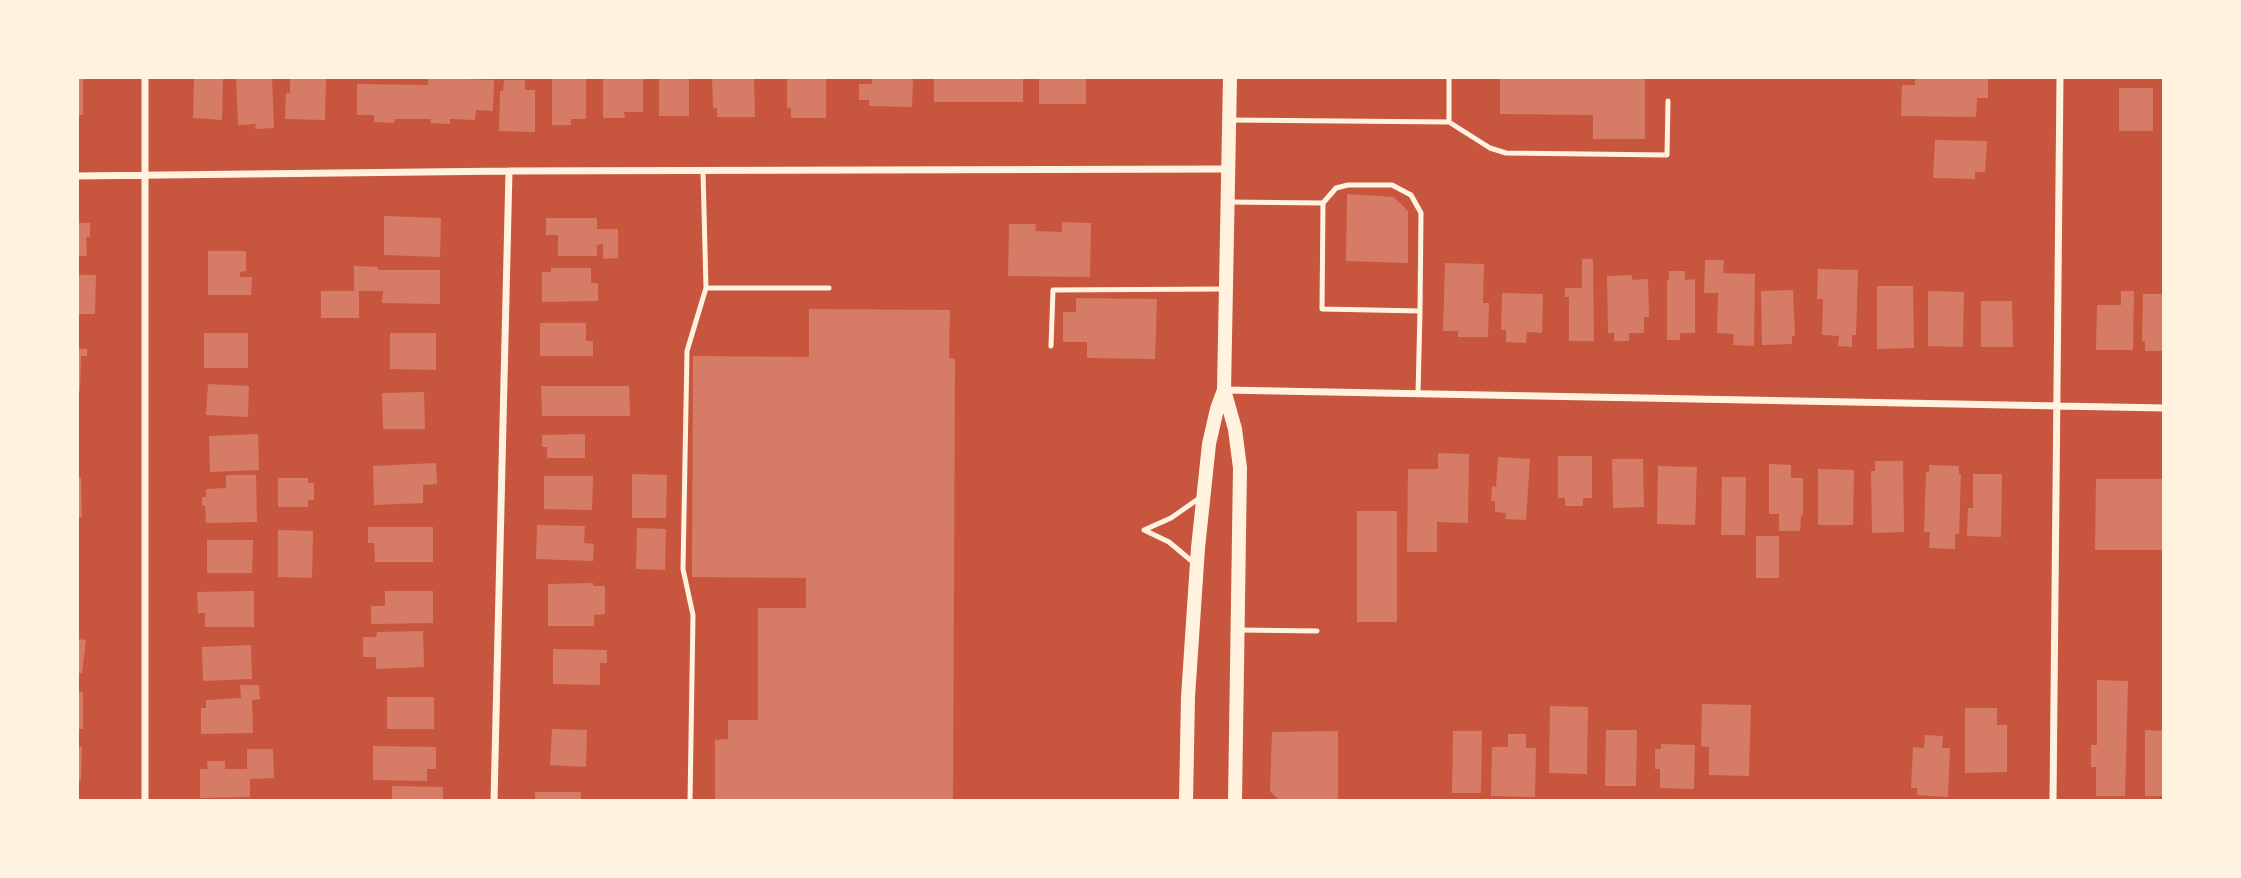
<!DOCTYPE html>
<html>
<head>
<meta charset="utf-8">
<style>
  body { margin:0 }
  #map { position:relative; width:2241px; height:878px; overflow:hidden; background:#c8553d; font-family:Ubuntu,sans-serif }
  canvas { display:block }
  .frame { position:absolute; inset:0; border:79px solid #fff3e0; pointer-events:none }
</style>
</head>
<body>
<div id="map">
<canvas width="2241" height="878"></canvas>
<div class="frame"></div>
</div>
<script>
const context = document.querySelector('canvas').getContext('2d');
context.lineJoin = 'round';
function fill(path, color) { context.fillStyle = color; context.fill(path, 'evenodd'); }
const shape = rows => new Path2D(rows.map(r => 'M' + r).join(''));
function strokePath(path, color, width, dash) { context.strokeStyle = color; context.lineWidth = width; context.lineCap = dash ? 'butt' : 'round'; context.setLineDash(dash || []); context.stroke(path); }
const building = shape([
  [77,77,83,77,83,115,77,115],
  [194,77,223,77,222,120,193,118],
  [236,77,272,77,274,128,255,129,256,124,238,125],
  [290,77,326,77,325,120,285,119,286,93,290,93],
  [552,77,586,77,586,119,571,119,571,125,552,125],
  [603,77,643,77,643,112,624,112,625,118,603,118],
  [659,77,689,77,689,116,659,116],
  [712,77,754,77,755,117,717,117,717,108,713,108],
  [787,77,826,77,826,118,791,118,791,108,787,108],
  [872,77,913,77,912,107,869,106,869,100,859,100,859,84,872,84],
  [934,77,1023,77,1023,102,934,102],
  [1039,77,1086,77,1086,104,1039,104],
  [1500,77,1645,77,1645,139,1593,139,1593,115,1500,114],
  [1915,77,1988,77,1988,98,1977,98,1976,117,1901,116,1902,85,1915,85],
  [428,78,494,80,493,111,476,110,475,120,450,119,450,124,430,123,431,119,395,119,394,123,374,122,374,115,357,115,357,84,428,85],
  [504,80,525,80,525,90,535,90,535,132,499,131,500,91,503,91],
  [2119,88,2153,88,2153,131,2119,131],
  [1935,140,1987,141,1985,172,1975,172,1975,179,1933,178],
  [1347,194,1394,197,1408,211,1408,263,1346,261],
  [384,216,441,218,440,257,384,255],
  [546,218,597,218,597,229,618,229,618,258,603,259,603,244,597,245,597,256,558,256,558,235,546,235],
  [1062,222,1091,223,1090,277,1008,276,1009,224,1036,224,1035,231,1062,232],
  [77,223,90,223,90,237,86,237,87,256,77,256],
  [208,251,246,251,246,271,240,272,240,277,252,277,251,295,208,295],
  [1582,259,1593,259,1594,341,1569,341,1569,297,1565,297,1565,288,1582,288],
  [1705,260,1724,260,1723,273,1755,274,1754,346,1733,345,1734,334,1717,333,1718,293,1704,293],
  [1445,263,1484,264,1483,303,1489,303,1488,337,1458,337,1458,331,1443,331],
  [354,266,378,267,378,270,440,270,440,304,382,303,383,291,359,291,359,318,321,318,321,291,354,291],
  [551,268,591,268,591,283,598,283,598,301,542,302,542,272,551,272],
  [1818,269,1858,270,1856,335,1852,335,1852,347,1838,346,1839,336,1822,335,1823,299,1817,299],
  [1669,271,1685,271,1685,280,1695,279,1695,333,1680,333,1680,340,1667,340,1667,280,1669,280],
  [77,275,96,275,95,314,77,314],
  [1632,275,1632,280,1648,279,1649,317,1644,317,1644,333,1629,333,1629,341,1614,341,1614,333,1608,333,1607,276],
  [1877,286,1913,286,1914,348,1877,349],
  [1793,290,1795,336,1792,336,1792,344,1762,345,1761,291],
  [1928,291,1964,292,1963,347,1928,346],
  [2121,291,2134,291,2133,350,2096,350,2097,305,2121,305],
  [1502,293,1543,294,1542,333,1527,332,1526,343,1506,342,1506,330,1501,330],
  [2143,294,2164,294,2164,351,2145,351,2145,341,2142,341],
  [1076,298,1157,299,1155,359,1087,358,1087,342,1063,342,1063,312,1076,312],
  [1981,301,2012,301,2013,347,1981,347],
  [809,309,950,310,949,358,955,359,953,801,715,801,715,740,728,739,728,720,758,720,758,608,806,608,806,578,692,577,693,356,809,357],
  [540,323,586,323,586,341,593,341,593,356,540,356],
  [204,333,248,333,248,368,204,368],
  [390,333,436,333,436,370,390,369],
  [77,349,87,349,87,356,81,356,80,391,77,391],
  [208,384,249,386,248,417,206,415],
  [541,386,629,386,630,416,542,416],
  [424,392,425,429,383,429,382,393],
  [258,434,259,470,210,472,209,436],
  [585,434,585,458,547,458,547,447,542,447,542,435],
  [1438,453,1469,454,1468,523,1437,522,1437,552,1407,552,1408,469,1438,469],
  [1558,456,1592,456,1592,498,1583,498,1583,506,1565,506,1565,498,1558,498],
  [1498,457,1530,459,1526,520,1505,519,1506,513,1495,512,1495,501,1491,501,1492,486,1496,487],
  [1612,459,1643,459,1644,507,1613,508],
  [1875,461,1903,461,1904,532,1872,533,1871,471,1875,471],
  [436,463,437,484,423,485,423,503,374,505,373,466],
  [1769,464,1791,465,1791,478,1803,478,1803,515,1801,516,1800,531,1779,531,1779,514,1769,514],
  [1929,465,1959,466,1959,474,1961,474,1959,534,1955,534,1955,549,1929,548,1930,532,1924,532,1926,472,1929,472],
  [1658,466,1697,467,1695,525,1657,524],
  [1818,469,1854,470,1853,525,1818,525],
  [632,474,667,475,666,518,632,518],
  [1973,474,2002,474,2001,537,1967,536,1968,508,1973,508],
  [226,475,256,475,257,522,206,523,205,505,202,506,202,497,206,497,206,489,226,488],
  [544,476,593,476,592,510,544,509],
  [1722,477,1746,477,1745,535,1721,535],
  [77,478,81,478,82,517,77,518],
  [278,478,308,478,308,483,314,483,314,500,308,500,308,507,278,507],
  [2096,479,2164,479,2164,550,2095,550],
  [1357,511,1397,511,1397,622,1357,622],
  [537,525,585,526,584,543,594,544,593,561,536,559],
  [368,527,433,527,433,562,375,562,374,543,368,543],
  [637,528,666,529,665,570,636,569],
  [278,530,313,531,312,578,278,577],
  [1756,536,1779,536,1779,578,1756,578],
  [207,540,253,540,252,573,207,573],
  [593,583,593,586,605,586,605,614,594,615,594,626,548,626,548,584],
  [254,591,254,627,205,627,205,613,198,613,197,592],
  [385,591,433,591,433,623,371,624,371,606,385,606],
  [423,631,424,667,376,669,376,657,363,657,363,637,376,637,377,632],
  [77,639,86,640,82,673,77,673],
  [251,645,252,679,203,681,202,647],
  [553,649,607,650,607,663,600,663,600,685,553,684],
  [2097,680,2128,681,2125,796,2096,796,2096,767,2091,767,2091,745,2097,745],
  [240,685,259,685,260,699,252,700,253,733,201,734,201,708,206,708,206,700,241,698],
  [77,692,83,692,83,729,77,729],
  [387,697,434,697,434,729,387,729],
  [1702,704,1751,705,1749,776,1709,775,1709,747,1701,746],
  [1550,706,1588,707,1587,774,1549,773],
  [1965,708,1997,708,1997,725,2007,725,2007,772,1965,773],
  [552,729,587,730,586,767,550,765],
  [1606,730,1637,730,1636,786,1605,786],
  [2145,730,2164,731,2164,796,2145,796],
  [1338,731,1338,799,1279,800,1270,791,1272,732],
  [1453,731,1482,731,1481,793,1452,793],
  [1508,734,1526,734,1526,748,1536,748,1535,797,1491,796,1492,747,1508,747],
  [1925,735,1943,736,1942,748,1950,748,1948,797,1917,795,1917,788,1911,788,1913,747,1924,748],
  [1661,744,1695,745,1694,789,1660,788,1660,769,1655,769,1655,749,1661,749],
  [373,746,436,747,436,769,427,769,427,781,373,780],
  [77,747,82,747,81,781,77,781],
  [247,749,273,749,274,778,250,779,250,797,200,798,200,769,208,769,207,761,225,761,225,769,247,769],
  [392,786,443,787,443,801,392,801],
  [535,792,581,792,581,801,535,801]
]);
const service = shape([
  [1231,120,1449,122,1449,77],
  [1449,122,1490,148,1506,153,1667,155,1668,101],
  [703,171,706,288,829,288],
  [1229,202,1323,203,1322,309,1420,311,1418,394],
  [1323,203,1336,188,1348,185,1392,185,1411,195,1421,213,1420,311],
  [1051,346,1053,290,1224,289],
  [1194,563,1169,542,1144,530,1171,518,1201,497],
  [1240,630,1317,631],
  [690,801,693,615,683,569,687,351,706,288]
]);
const minor = shape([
  [145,77,145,801],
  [77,176,509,171,1228,169],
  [1224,390,2164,408],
  [494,801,509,171],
  [2053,801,2060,77]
]);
const secondary = shape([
  [1230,77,1224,390,1235,429,1240,468,1235,801],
  [1186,801,1188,697,1198,548,1209,444,1217,409,1224,390]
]);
fill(building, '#d67c66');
strokePath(service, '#fff3e0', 5);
strokePath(minor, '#fff3e0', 7);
strokePath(secondary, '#fff3e0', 14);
</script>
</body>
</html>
